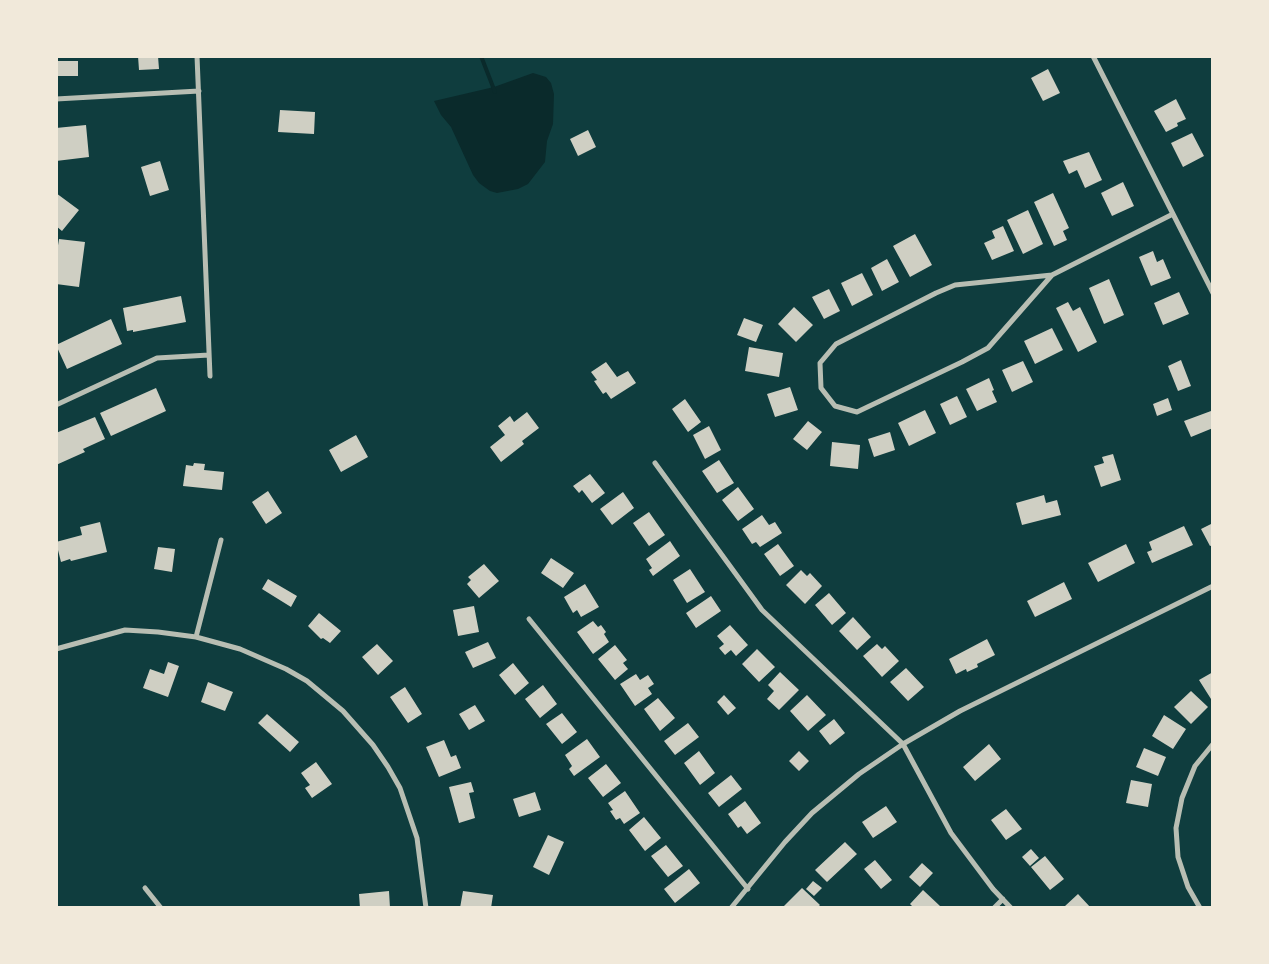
<!DOCTYPE html>
<html>
<head>
<meta charset="utf-8">
<style>
  body { margin:0 }
  #map { position:relative; width:1269px; height:964px; overflow:hidden; background:#0f3d3e; font-family:Literata,serif }
  canvas { display:block }
  .frame { position:absolute; inset:0; border:58px solid #f1e9da; pointer-events:none }
</style>
</head>
<body>
<div id="map">
<canvas width="1269" height="964"></canvas>
<div class="frame"></div>
</div>
<script>
const context = document.querySelector('canvas').getContext('2d');
context.lineJoin = 'round';
function fill(path, color) { context.fillStyle = color; context.fill(path, 'evenodd'); }
const shape = rows => new Path2D(rows.map(r => 'M' + r).join(''));
function strokePath(path, color, width, dash) { context.strokeStyle = color; context.lineWidth = width; context.lineCap = dash ? 'butt' : 'round'; context.setLineDash(dash || []); context.stroke(path); }
const water = shape([
  [533,73,546,77,551,83,554,94,553,124,547,141,545,162,528,184,518,189,497,193,490,191,479,183,473,175,451,127,441,115,434,101,494,87]
]);
const stream = shape([
  [481,56,495,92]
]);
const building = shape([
  [138,56,158,56,159,69,139,70],
  [58,61,78,61,78,76,58,76],
  [1048,69,1060,93,1043,101,1031,78],
  [1176,99,1186,119,1177,123,1178,126,1166,132,1154,111],
  [280,110,315,112,314,134,278,132],
  [86,125,89,157,56,161,56,128],
  [588,130,596,147,578,156,570,139],
  [1192,133,1204,156,1183,167,1171,143],
  [1089,152,1102,180,1085,188,1077,170,1069,174,1063,161],
  [160,161,169,190,150,196,141,167],
  [1123,182,1134,206,1112,216,1101,193],
  [56,193,79,210,62,231,56,226],
  [1053,193,1069,228,1063,231,1067,240,1054,246,1034,202],
  [1028,210,1043,244,1023,254,1007,220],
  [1003,226,1014,251,992,260,984,243,995,238,992,231],
  [915,234,932,265,910,277,893,246],
  [59,239,85,242,79,287,56,284,56,258],
  [1153,251,1157,262,1163,259,1171,278,1151,286,1139,257],
  [887,259,899,282,882,291,871,268],
  [862,273,873,295,852,306,841,283],
  [1109,279,1124,315,1104,324,1089,288],
  [829,289,840,311,824,319,812,297],
  [1179,292,1189,314,1163,325,1154,303],
  [181,296,186,322,133,332,133,330,127,331,123,308],
  [1068,302,1073,311,1080,307,1097,342,1078,352,1056,308],
  [794,307,813,325,796,342,778,324],
  [744,318,763,325,756,342,737,335],
  [111,319,122,344,67,369,56,345],
  [1052,328,1063,350,1035,364,1024,341],
  [749,347,783,353,779,377,745,371],
  [1181,360,1191,386,1178,391,1168,366],
  [1023,361,1033,382,1012,392,1002,370],
  [606,362,617,377,628,371,636,383,611,399,606,392,603,394,594,381,597,380,591,372],
  [989,378,994,390,992,391,997,402,977,411,966,389],
  [790,387,798,410,775,417,767,394],
  [156,388,166,411,111,436,100,413],
  [957,396,967,417,950,425,940,404],
  [1168,398,1172,410,1157,416,1153,404],
  [685,399,701,422,688,432,672,409],
  [925,410,936,433,909,446,898,423],
  [1211,411,1213,416,1213,428,1191,437,1184,421],
  [527,412,539,428,522,441,524,444,501,462,490,447,505,435,498,426,510,416,514,422],
  [95,417,105,439,83,449,85,452,56,465,56,433],
  [808,421,822,432,807,450,793,439],
  [709,426,721,450,705,459,693,435],
  [890,432,895,450,874,457,868,439],
  [356,435,368,457,341,472,329,450],
  [832,442,860,445,858,469,830,466],
  [1113,454,1121,480,1101,487,1094,466,1104,463,1102,457],
  [719,460,734,483,717,493,702,471],
  [194,463,205,464,204,470,224,472,222,490,183,486,186,465,193,466],
  [590,474,605,493,592,503,582,490,579,493,573,486],
  [738,487,754,509,738,521,722,500],
  [268,491,282,513,266,524,252,502],
  [623,492,634,508,612,525,600,509],
  [1044,495,1046,503,1057,500,1061,515,1022,525,1016,503],
  [649,512,665,535,649,546,633,523],
  [762,515,769,525,775,522,782,533,760,547,756,542,752,544,742,529],
  [100,522,107,552,71,561,70,559,61,562,56,542,82,535,80,527],
  [1213,523,1213,545,1210,546,1201,529],
  [1184,526,1193,545,1152,563,1147,552,1152,550,1149,542],
  [670,541,680,556,653,576,649,570,652,568,646,559],
  [778,544,794,566,780,576,764,554],
  [1126,544,1135,563,1098,582,1088,563],
  [158,547,175,549,172,572,154,569],
  [551,558,574,573,563,588,541,573],
  [484,564,499,581,479,598,467,584,471,580,468,577],
  [690,569,705,592,687,603,673,580],
  [801,570,807,576,810,573,822,586,805,604,786,585],
  [268,579,297,596,291,607,262,589],
  [1064,582,1072,599,1035,617,1027,601],
  [585,584,599,607,581,617,577,610,573,613,564,597],
  [829,593,846,613,832,625,815,605],
  [711,596,721,611,696,628,686,613],
  [474,606,479,632,458,636,453,610],
  [319,613,341,631,330,643,323,638,321,639,308,626],
  [853,617,871,637,857,650,839,631],
  [593,621,598,627,601,625,606,632,604,634,609,642,593,654,577,632],
  [730,625,748,645,736,656,731,650,725,655,719,648,724,644,717,636],
  [987,639,995,655,977,664,978,667,967,672,966,669,956,674,949,659],
  [488,642,496,658,473,668,465,652],
  [377,644,393,661,378,675,362,657],
  [877,644,882,649,885,646,899,661,882,677,863,656],
  [615,645,627,660,623,663,628,669,615,680,598,659],
  [757,649,775,667,759,682,742,664],
  [168,662,179,666,168,697,143,688,150,669,164,674],
  [513,663,529,683,515,695,499,675],
  [906,668,924,687,908,701,890,682],
  [780,672,799,690,779,710,767,699,774,691,768,685],
  [1213,672,1213,698,1211,699,1199,680],
  [636,674,640,680,648,675,654,684,648,688,652,694,635,706,620,684],
  [208,682,233,692,225,711,201,702],
  [543,685,557,704,540,718,525,699],
  [405,687,422,714,408,723,390,697],
  [1191,691,1208,707,1191,724,1174,707],
  [724,695,736,708,728,715,717,702],
  [807,695,826,715,808,731,790,711],
  [658,698,675,718,660,731,644,709],
  [475,705,485,721,469,730,459,714],
  [562,713,577,732,562,744,546,724],
  [267,714,299,742,290,752,258,723],
  [1164,715,1186,729,1173,749,1152,736],
  [834,719,845,733,830,745,819,731],
  [688,723,699,737,675,755,664,741],
  [587,739,600,757,574,776,569,769,572,766,565,755],
  [444,740,451,757,456,755,461,768,439,777,426,747],
  [989,744,1001,759,975,781,963,767],
  [1144,748,1166,757,1158,776,1136,767],
  [699,751,715,773,700,785,684,763],
  [799,751,809,761,799,771,789,761],
  [316,762,332,784,312,798,305,788,310,785,301,773],
  [606,764,621,783,603,797,588,778],
  [731,775,742,789,719,807,708,793],
  [1131,780,1152,784,1148,807,1126,803],
  [471,782,474,792,469,793,475,818,459,823,449,787],
  [625,791,640,813,624,824,620,818,616,820,610,811,613,810,608,803],
  [535,792,541,810,519,817,513,799],
  [745,801,761,823,747,834,741,826,738,828,728,814],
  [886,806,897,822,873,838,862,822],
  [1006,809,1022,829,1006,840,991,820],
  [644,817,661,838,645,851,629,830],
  [548,835,564,842,549,875,533,867],
  [845,842,857,854,827,882,815,870],
  [666,845,683,866,668,877,651,856],
  [1031,849,1039,858,1030,866,1022,857],
  [1045,856,1064,879,1050,890,1031,867],
  [875,860,892,880,881,889,864,869],
  [922,863,933,873,920,887,909,877],
  [689,869,700,883,675,903,664,889],
  [813,881,822,888,814,896,806,889],
  [802,888,820,905,817,908,782,908],
  [923,890,940,906,939,908,914,908,910,904],
  [389,891,390,908,360,908,359,894],
  [463,891,493,895,491,908,460,908],
  [1078,894,1091,908,1065,906]
]);
const minor = shape([
  [197,56,210,376],
  [1093,56,1213,293],
  [56,99,199,91],
  [1052,275,988,348,962,362,857,412,835,406,821,388,820,363,836,344,936,293,955,285,1052,275,1173,214],
  [56,405,157,358,209,355],
  [655,463,762,610,903,744,951,833,993,889,1011,908],
  [529,619,748,889],
  [196,637,221,540],
  [56,649,125,630,158,632,196,637,240,649,286,669,307,681,343,711,373,745,388,767,400,788,417,838,426,908],
  [145,888,161,908],
  [731,908,785,842,812,813,859,774,903,744,960,711,1213,586],
  [994,908,1003,899],
  [1200,908,1188,887,1178,857,1176,828,1182,798,1195,766,1213,744]
]);
fill(water, '#0a2a2b');
strokePath(stream, '#0a2a2b', 4);
fill(building, '#cfcfc3');
strokePath(minor, '#b8beb3', 5);
</script>
</body>
</html>
